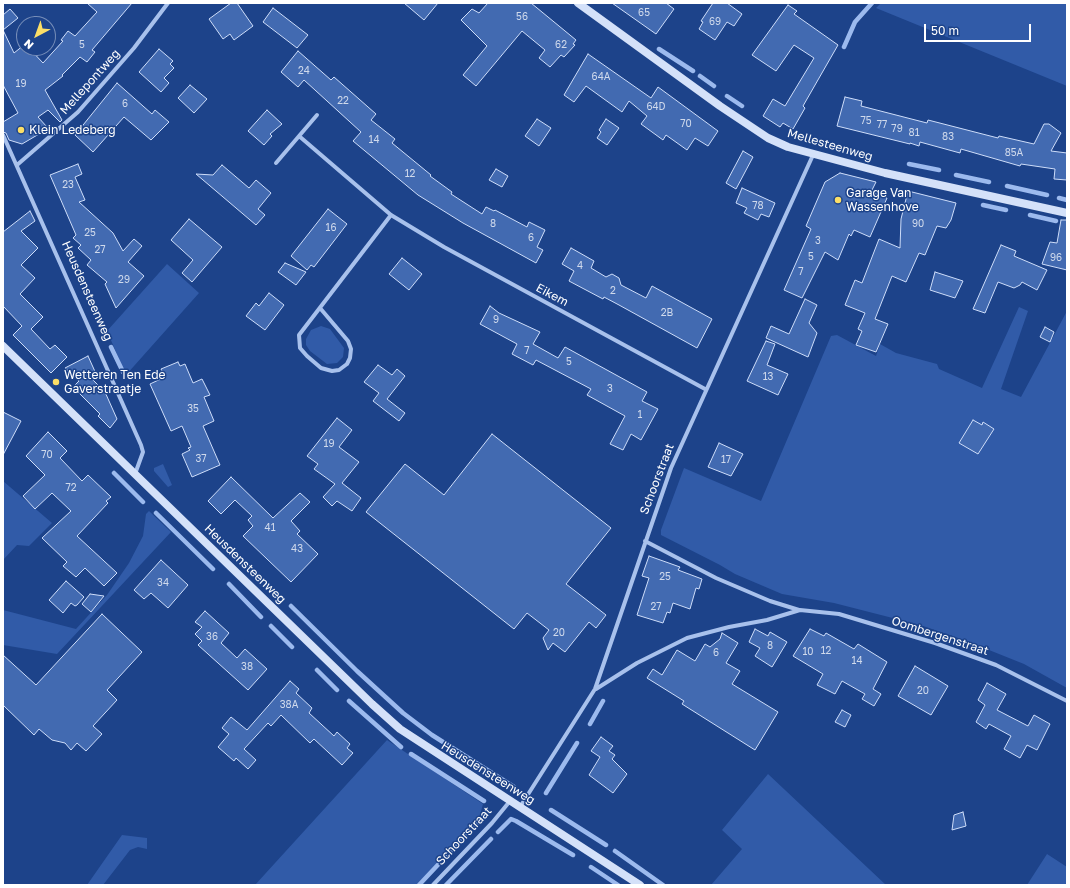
<!DOCTYPE html>
<html>
<head>
<meta charset="utf-8">
<style>
  body { margin:0 }
  #map { position:relative; width:1070px; height:888px; overflow:hidden; background:#1d438a; font-family:"Golos Text",sans-serif }
  canvas { display:block }
  .frame { position:absolute; inset:0; border:4px solid #fff; pointer-events:none }
  .north { position:absolute; left:16px; top:16px; width:40px; height:40px; box-sizing:border-box; background:#1d438a; border:1px solid #778eb9; border-radius:50%; rotate:221deg; font-size:11px; font-weight:700; line-height:16px; text-align:center; color:#fff }
  .north::after { content:''; display:block; margin:auto; width:14px; height:18px; background:#fbde67; clip-path:polygon(50% 0,100% 100%,50% 72%,0 100%) }
  .scale { position:absolute; left:924px; top:24px; width:107px; height:18px; box-sizing:border-box; border:2px solid #fff; border-top:0; padding-left:5px; font-size:12px; line-height:14px; white-space:nowrap; color:#fff; -webkit-text-stroke:3px #1d438a; paint-order:stroke }
</style>
</head>
<body>
<div id="map">
<canvas width="1070" height="888"></canvas>
<div class="frame"></div>
<div class="north">N</div>
<div class="scale">50 m</div>
</div>
<script>
const context = document.querySelector('canvas').getContext('2d');
context.lineJoin = 'round';
function fill(path, color) { context.fillStyle = color; context.fill(path, 'evenodd'); }
const shape = rows => new Path2D(rows.map(r => 'M' + r).join(''));
function strokePath(path, color, width, dash) { context.strokeStyle = color; context.lineWidth = width; context.lineCap = dash ? 'butt' : 'round'; context.setLineDash(dash || []); context.stroke(path); }
function drawText(font, color, halo, rows, align = 'center') {
  context.font = font + ' "Golos Text",sans-serif'; context.lineWidth = 3; context.setLineDash([]); context.textBaseline = 'middle'; context.strokeStyle = halo; context.fillStyle = color; for (const [text, x, y, turn = 0] of rows) {
    context.save(); context.translate(x, y); context.rotate((+turn || 0) * Math.PI / 180); context.textAlign = isNaN(turn) ? turn : align; if (halo) context.strokeText(text, 0, 0); context.fillText(text, 0, 0); context.restore();
  }
}
const green = shape([
  [881,3,1067,3,1067,86,876,8],
  [167,264,199,293,126,375,107,331],
  [1019,307,1028,311,1001,389,1021,397,1067,311,1067,688,1024,664,964,640,920,625,834,603,782,594,735,574,720,565,661,535,661,530,684,468,761,501,831,336,837,335,876,356,880,344,896,353,937,364,939,369,982,388],
  [321,326,330,329,344,348,343,357,337,363,327,364,310,351,306,345,306,339,311,330],
  [163,464,172,485,168,487,154,471,154,468],
  [3,481,52,523,29,546,17,545,3,560],
  [149,511,171,532,57,654,3,645,3,610,76,629,107,595,129,563,143,536,146,514],
  [387,740,483,804,479,819,416,885,255,885],
  [768,774,886,885,711,885,742,849,722,830],
  [122,835,147,838,147,849,138,847,130,850,103,885,87,885],
  [1047,854,1067,867,1067,885,1027,885]
]);
const stream = shape([
  [844,47,855,22,872,3],
  [659,49,693,71],
  [700,76,714,86],
  [727,96,742,106],
  [909,164,939,170],
  [956,175,989,182],
  [1007,186,1047,195],
  [1059,198,1067,200],
  [983,205,1006,210],
  [1030,215,1056,221],
  [111,347,123,372],
  [114,473,143,502],
  [156,513,213,569],
  [229,584,261,617],
  [291,606,357,671,403,713,432,735,514,787],
  [271,626,292,647],
  [317,670,337,690],
  [349,701,401,747],
  [590,724,603,701],
  [411,754,484,801],
  [546,793,577,743],
  [551,810,606,845],
  [498,832,511,819,516,821,573,855],
  [615,851,663,885],
  [591,867,618,885],
  [419,885,479,821],
  [446,885,491,839]
]);
const building = shape([
  [87,3,132,3,92,50,95,52,87,62,80,57,62,75,63,76,45,90,62,120,60,122,48,110,38,117,47,127,39,134,22,144,9,140,6,133,3,132,3,122,18,113,3,85,3,15,10,9,18,18,3,30,14,53,24,45,24,48,29,48,43,63,63,41,61,40,68,31,75,36,97,12,87,3],
  [231,3,237,3,253,26,234,40,230,34,223,39,209,19,231,3],
  [404,3,438,3,424,20,404,3],
  [488,3,531,3,576,40,573,44,575,45,564,57,561,55,550,67,539,58,545,50,522,31,476,86,463,75,487,46,461,20,472,9,479,13,488,3],
  [612,3,666,3,674,9,656,34,612,3],
  [713,3,727,3,742,14,734,26,727,22,715,40,699,29,703,22,701,21,713,3],
  [788,5,797,11,794,14,838,45,803,106,805,108,793,129,783,123,780,127,763,116,773,99,785,106,814,58,794,45,776,71,752,55,788,5],
  [273,8,308,35,297,48,263,22,273,8],
  [159,49,173,61,170,64,174,68,164,78,169,83,161,92,139,72,159,49],
  [298,51,331,80,334,77,376,114,371,120,395,139,392,143,431,175,430,176,452,192,451,194,482,214,486,207,494,211,495,210,527,227,529,222,545,230,537,247,543,250,536,263,463,223,418,195,353,141,361,132,304,80,298,87,281,72,298,51],
  [588,54,651,98,658,87,718,131,708,146,695,138,687,150,666,135,663,140,641,124,647,116,629,101,622,112,586,86,574,102,564,95,588,54],
  [117,83,152,114,155,110,169,122,151,140,124,117,93,152,75,135,117,83],
  [190,85,207,99,194,113,178,98,190,85],
  [845,97,862,101,861,106,927,123,928,120,998,138,999,136,1034,144,1044,124,1049,124,1061,133,1051,151,1067,153,1067,180,1054,179,1055,169,1021,164,1020,166,961,149,960,153,920,142,919,146,910,143,910,144,837,126,845,97],
  [267,110,282,124,270,134,272,136,264,145,248,131,267,110],
  [537,119,551,128,539,146,525,136,537,119],
  [606,119,619,128,607,145,597,138,601,132,599,130,606,119],
  [743,151,753,157,736,189,726,183,743,151],
  [78,164,82,174,75,177,85,200,79,202,113,233,123,251,134,239,142,246,128,262,144,276,116,308,105,284,107,282,87,265,91,260,78,248,81,245,73,238,76,235,50,175,78,164],
  [222,165,249,188,256,180,271,193,258,209,265,215,256,225,196,174,213,175,222,165],
  [496,169,508,176,502,187,489,180,496,169],
  [840,173,876,182,871,192,887,198,870,237,854,230,851,236,849,234,838,260,825,252,802,298,784,290,811,229,806,226,825,182,840,173],
  [742,188,775,203,769,217,761,214,758,220,744,213,747,208,736,203,742,188],
  [908,191,956,203,951,220,946,228,937,226,925,255,919,253,906,282,892,276,875,319,888,324,876,352,856,345,862,331,858,329,865,313,845,305,855,280,862,283,879,239,900,248,901,219,908,191],
  [328,209,347,224,314,267,311,265,307,270,291,256,328,209],
  [30,211,35,221,21,231,38,248,21,265,35,278,20,294,43,317,31,329,50,349,55,345,67,357,51,373,13,335,22,326,3,306,3,232,30,211],
  [189,219,222,247,192,282,182,273,193,260,171,240,189,219],
  [1061,220,1067,220,1067,270,1042,264,1050,242,1057,243,1061,220],
  [1001,245,1016,251,1014,256,1047,270,1037,290,1022,282,1020,285,1014,288,998,282,985,313,973,309,1001,245],
  [571,248,594,261,591,268,606,277,612,274,619,278,621,285,646,298,652,286,712,319,697,348,619,305,604,297,603,299,569,281,574,271,562,264,571,248],
  [402,258,422,274,409,290,389,274,402,258],
  [285,263,306,272,296,285,278,272,285,263],
  [935,272,963,281,955,298,930,290,935,272],
  [269,293,284,305,265,330,246,316,256,303,259,306,269,293],
  [805,299,817,305,809,323,817,333,808,357,766,338,771,326,789,334,805,299],
  [490,306,499,313,540,332,533,344,558,358,565,347,647,392,642,401,658,409,641,440,631,434,623,450,610,444,625,416,587,395,591,389,536,360,533,365,512,354,517,344,480,324,490,306],
  [1045,327,1054,332,1050,342,1040,337,1045,327],
  [766,341,775,344,767,365,788,374,778,395,747,381,766,341],
  [88,356,97,376,93,380,105,392,117,419,110,428,98,416,100,414,73,387,79,381,65,368,88,356],
  [178,362,180,366,185,364,193,383,202,379,210,395,204,397,214,421,203,426,220,465,192,477,182,454,190,450,188,448,191,447,182,426,171,431,150,384,165,377,161,369,178,362],
  [378,365,392,375,397,369,405,376,387,399,405,413,399,421,373,401,379,393,364,382,378,365],
  [3,412,21,421,3,455,3,412],
  [337,418,352,430,339,447,359,462,342,483,361,498,352,511,337,501,332,506,323,497,335,484,314,469,318,464,307,456,337,418],
  [973,420,982,425,983,422,994,429,978,454,959,443,973,420],
  [48,432,67,451,60,458,82,481,88,475,111,497,106,501,108,503,77,536,117,573,104,586,85,568,76,577,63,566,67,562,42,538,71,511,52,493,35,509,23,496,45,475,26,456,48,432],
  [492,434,611,528,566,584,606,615,596,628,589,622,565,652,553,643,548,650,543,638,549,630,527,613,514,629,366,512,405,464,444,495,492,434],
  [719,443,743,454,731,476,708,467,719,443],
  [231,477,273,518,300,493,310,502,291,521,300,531,297,534,318,554,291,582,243,536,253,526,248,520,252,516,235,500,221,514,208,501,231,477],
  [649,556,680,567,678,570,702,579,699,589,696,588,690,609,673,603,670,613,667,612,663,623,637,615,649,578,642,576,649,556],
  [161,560,188,585,168,608,151,593,144,599,134,590,161,560],
  [66,581,84,597,77,605,75,606,71,603,63,613,49,600,66,581],
  [90,594,104,596,91,612,82,604,90,594],
  [205,611,229,633,221,643,237,658,245,649,267,669,248,690,198,645,202,641,195,634,202,627,195,622,205,611],
  [102,614,142,652,107,690,117,700,93,726,102,734,86,751,77,743,71,750,65,743,52,740,39,729,34,735,3,705,3,655,36,685,102,614],
  [755,629,768,636,770,632,787,642,772,667,755,656,760,648,749,642,755,629],
  [810,629,824,636,826,633,854,649,858,644,887,662,873,689,881,694,874,706,862,699,865,694,842,681,835,694,817,685,823,674,793,656,810,629],
  [722,633,738,643,726,663,740,671,732,684,778,712,755,750,682,704,684,701,647,678,653,669,662,675,677,650,695,661,705,644,710,647,720,639,722,633],
  [915,666,948,686,931,715,898,696,915,666],
  [290,681,299,689,296,693,312,708,309,713,334,736,337,732,350,744,347,748,353,753,342,765,314,739,310,743,281,715,271,726,268,723,244,749,256,760,248,769,236,758,234,761,218,747,229,734,222,728,231,717,247,730,290,681],
  [987,683,1006,694,997,710,1028,726,1034,715,1050,724,1037,750,1027,745,1020,758,1004,749,1011,736,989,724,986,729,976,722,985,705,978,700,987,683],
  [842,710,851,715,845,727,835,722,842,710],
  [601,737,613,746,609,751,615,755,612,759,627,774,613,793,589,775,600,757,591,751,601,737],
  [963,812,966,826,952,830,954,815,963,812]
]);
const street = shape([
  [3,135,141,445,143,452,135,474],
  [299,136,391,215,444,247,705,389],
  [276,163,317,115],
  [17,165,78,112,134,48,168,3],
  [320,308,348,341,351,349,350,358,347,364,339,370,332,371,321,368,307,356,300,348,299,335,391,215],
  [645,541,716,578,770,601,799,610],
  [596,689,637,663,687,638,729,627,767,620,800,610,839,614,935,643,996,665,1067,701],
  [520,807,595,689,671,468,813,155],
  [433,885,492,823,510,801]
]);
const secondary = shape([
  [578,3,720,106,768,138,788,147,885,173,1067,213],
  [3,346,372,704,400,729,640,885]
]);
const markers = [
  [21,130,4,"#fbde67"],
  [838,200,4,"#fbde67"],
  [56,382,4,"#fbde67"]
];
const numberNames = [
  ["65",644,13],
  ["56",522,17],
  ["69",715,22],
  ["5",82,45],
  ["62",561,45],
  ["24",304,71],
  ["64A",601,77],
  ["19",21,84],
  ["22",343,101],
  ["6",125,104],
  ["64D",656,107],
  ["75",866,121],
  ["70",686,124],
  ["77",882,125],
  ["79",897,129],
  ["81",914,133],
  ["83",948,137],
  ["14",374,140],
  ["85A",1014,153],
  ["12",410,174],
  ["23",68,185],
  ["78",758,206],
  ["8",493,224],
  ["90",918,224],
  ["16",331,228],
  ["25",90,233],
  ["6",531,238],
  ["3",818,241],
  ["27",100,250],
  ["5",811,257],
  ["96",1056,258],
  ["4",580,266],
  ["7",801,272],
  ["29",124,280],
  ["2",613,291],
  ["2B",667,313],
  ["9",496,320],
  ["7",527,351],
  ["5",569,362],
  ["13",768,377],
  ["3",610,389],
  ["35",193,409],
  ["1",640,415],
  ["19",329,444],
  ["70",47,455],
  ["37",201,459],
  ["17",726,460],
  ["72",71,488],
  ["41",270,528],
  ["43",297,549],
  ["25",665,577],
  ["34",163,583],
  ["27",656,607],
  ["20",559,633],
  ["36",212,637],
  ["8",770,646],
  ["12",826,651],
  ["10",808,652],
  ["6",716,653],
  ["14",857,661],
  ["38",247,667],
  ["20",923,691],
  ["38A",289,705]
];
const streetNames = [
  ["Mellepontweg",90,82,-48],
  ["Mellesteenweg",830,145,16],
  ["Heusdensteenweg",87,291,66],
  ["Eikem",552,295,28],
  ["Schoorstraat",657,479,-69],
  ["Heusdensteenweg",245,564,44],
  ["Oombergenstraat",940,636,18],
  ["Heusdensteenweg",488,773,32],
  ["Schoorstraat",464,836,-47]
];
const poiNames = [
  ["Klein Ledeberg",29,130],
  ["Garage Van",846,193],
  ["Wassenhove",846,207],
  ["Wetteren Ten Ede",64,375],
  ["Gaverstraatje",64,389]
];
fill(green, '#315ba8');
strokePath(stream, '#9cbaee', 4.5);
fill(building, '#426ab1');
strokePath(building, '#ceddf9', 1);
strokePath(street, '#a8c1ec', 4);
strokePath(secondary, '#d4e1f9', 8);
for (const [x, y, r, color] of markers) { const dot = new Path2D(); dot.arc(x, y, r, 0, 2 * Math.PI); context.fillStyle = color; context.fill(dot); strokePath(dot, '#1d438a', 1.5); }
drawText('10px', '#d0daec', null, numberNames);
drawText('12px', '#fff', '#1d438a', streetNames);
drawText('12px', '#fff', '#1d438a', poiNames, 'left');
</script>
</body>
</html>
